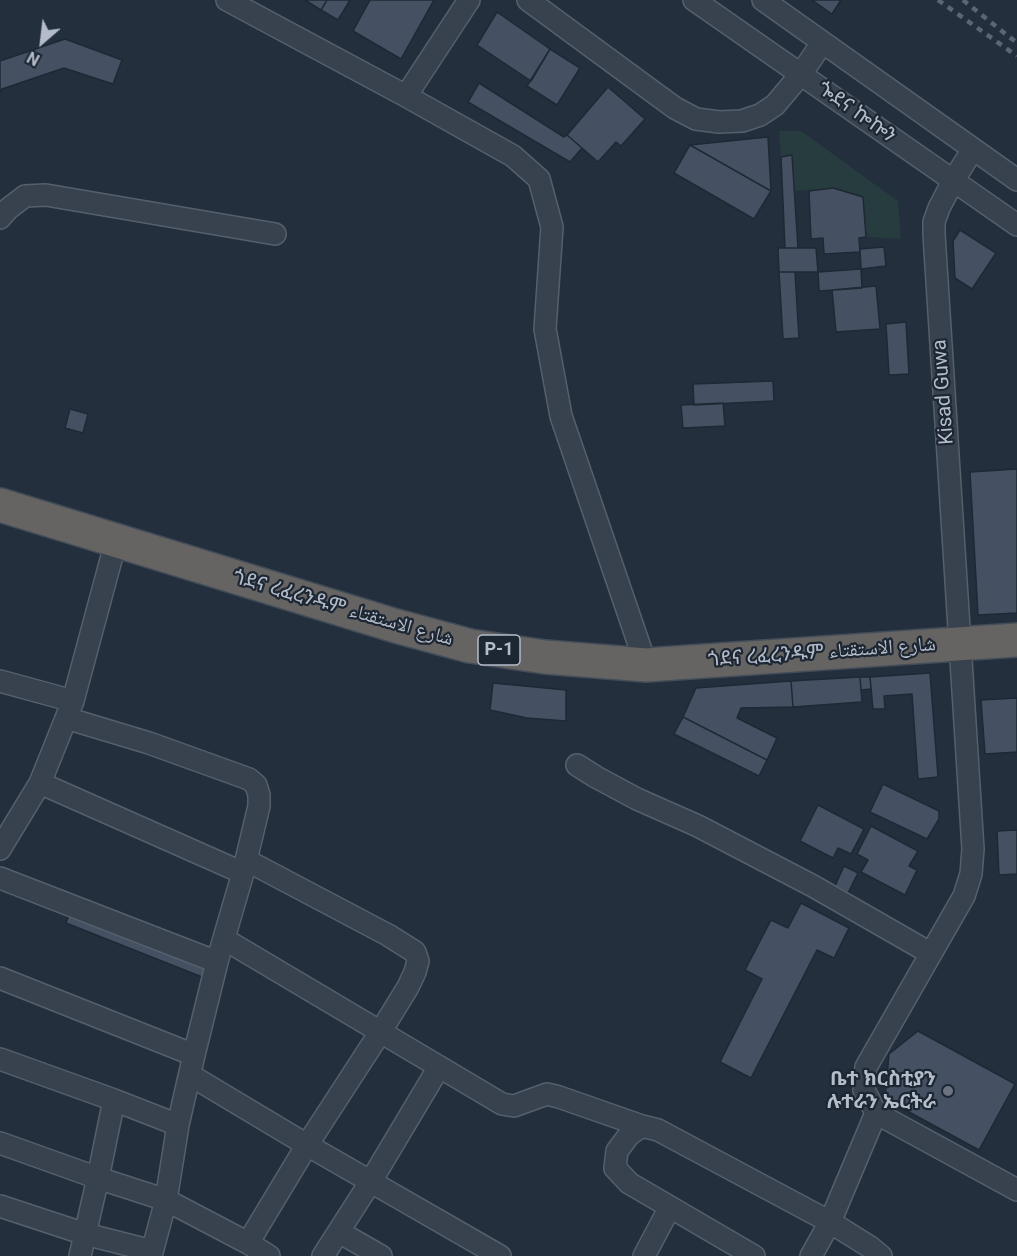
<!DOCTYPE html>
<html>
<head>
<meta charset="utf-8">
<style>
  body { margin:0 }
  #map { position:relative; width:1017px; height:1256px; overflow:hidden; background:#242f3e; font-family:Roboto,sans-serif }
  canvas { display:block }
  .north { position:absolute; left:12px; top:12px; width:60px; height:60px; -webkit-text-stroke:4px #1d2633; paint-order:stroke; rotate:208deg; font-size:16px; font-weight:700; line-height:24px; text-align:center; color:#b4bcc9 }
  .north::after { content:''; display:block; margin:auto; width:21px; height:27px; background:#b4bcc9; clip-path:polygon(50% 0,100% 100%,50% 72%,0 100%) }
</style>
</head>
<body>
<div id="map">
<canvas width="1017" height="1256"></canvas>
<div class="north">N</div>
</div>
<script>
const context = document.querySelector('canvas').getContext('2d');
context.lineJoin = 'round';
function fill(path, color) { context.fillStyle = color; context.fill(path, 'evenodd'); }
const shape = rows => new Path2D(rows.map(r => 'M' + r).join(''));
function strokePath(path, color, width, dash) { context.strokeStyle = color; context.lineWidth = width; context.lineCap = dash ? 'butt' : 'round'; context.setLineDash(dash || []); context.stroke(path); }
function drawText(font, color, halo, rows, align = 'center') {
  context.font = font + ' Roboto,"Noto Naskh Arabic","Noto Sans Ethiopic",sans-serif'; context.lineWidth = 4.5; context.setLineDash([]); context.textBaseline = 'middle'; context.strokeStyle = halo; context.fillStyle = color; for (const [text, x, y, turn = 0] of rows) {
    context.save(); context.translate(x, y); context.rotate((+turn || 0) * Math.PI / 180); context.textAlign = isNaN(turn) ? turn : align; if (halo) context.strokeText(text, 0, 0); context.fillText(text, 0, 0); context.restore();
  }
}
const green = shape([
  [779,131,801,131,898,201,901,239,866,237,863,197,833,188,794,191,792,156,781,157]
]);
const building = shape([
  [305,0,327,0,321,10,305,0],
  [327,0,350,0,338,20,321,10,327,0],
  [370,0,434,0,401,59,353,31,370,0],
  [812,0,841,0,832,14,812,0],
  [497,12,550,49,531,81,477,45,497,12],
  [65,39,122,60,113,84,64,68,2,89,0,93,0,61,65,39],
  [550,49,580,68,557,105,527,86,550,49],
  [479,83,564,137,567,135,582,148,570,162,468,102,479,83],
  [608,87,645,119,621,146,616,142,598,162,567,135,608,87],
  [768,137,771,191,690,145,768,137],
  [690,145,771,191,754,219,674,173,690,145],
  [792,155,798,248,785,248,781,157,792,155],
  [833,188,863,197,866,237,859,238,860,252,824,254,823,238,811,239,809,191,833,188],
  [960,230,996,253,972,289,955,278,953,241,960,230],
  [884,247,886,266,861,269,860,249,884,247],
  [778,248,816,248,818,272,779,272,778,248],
  [861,269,862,288,819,291,818,272,861,269],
  [779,272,795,272,799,338,783,339,779,272],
  [876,286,880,329,836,332,832,290,876,286],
  [906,322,909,374,889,375,886,324,906,322],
  [773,381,774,401,694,405,693,384,773,381],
  [723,403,725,426,683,428,681,405,723,403],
  [70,409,88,414,83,433,65,428,70,409],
  [1017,469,1017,613,978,615,970,472,1017,469],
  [930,673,938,777,918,779,912,694,884,696,885,709,873,709,870,677,930,673],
  [860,677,862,702,793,707,791,681,860,677],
  [860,677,870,677,871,689,861,690,860,677],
  [791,681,793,707,741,708,737,718,777,738,767,760,683,717,696,688,791,681],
  [493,683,566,690,566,721,527,718,490,710,493,683],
  [1017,698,1017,752,985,754,981,700,1017,698],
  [683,717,767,760,759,776,674,734,683,717],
  [883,784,939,811,939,819,927,839,870,812,883,784],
  [818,805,864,829,851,854,838,848,833,858,800,841,818,805],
  [871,826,918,851,909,866,917,870,905,895,861,872,868,860,857,854,871,826],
  [1017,830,1017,874,999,875,997,831,1017,830],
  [844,866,858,873,848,893,835,886,844,866],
  [801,903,849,928,834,958,817,950,751,1078,720,1062,762,979,745,970,771,920,788,928,801,903],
  [72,907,213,963,207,979,66,923,72,907],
  [918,1031,1015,1084,979,1150,885,1099,889,1054,918,1031]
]);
const minor = shape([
  [227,0,406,96,513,156,539,179,552,227,545,329,561,416,646,665],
  [528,0,675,108,696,119,719,122,742,121,760,115,775,105,801,74,822,43],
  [694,0,1017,225],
  [763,0,1017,180],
  [406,96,469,0],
  [973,149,953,181,939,208,934,222,934,234,973,849,971,874,964,896,866,1067,864,1090,876,1113,1017,1190],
  [0,218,8,209,25,196,46,195,275,234],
  [0,681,73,701],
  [66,718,149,743,249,779,256,785,259,795,259,806,243,873,217,962,194,1055,178,1125,166,1200,151,1256],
  [577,765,596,777,637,799,698,826,813,886,930,953],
  [40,783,243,873],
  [0,849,40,783,73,701,116,541],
  [246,860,388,935,415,952,418,961,415,972,408,987,381,1031,307,1145,248,1243],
  [0,878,217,962],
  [224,939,502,1104,514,1106,547,1094,559,1097,642,1126],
  [0,978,194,1055],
  [0,1059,114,1100,178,1125],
  [190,1075,307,1145,500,1256],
  [0,1143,98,1178,166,1200,248,1243,269,1256],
  [0,1206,85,1234,152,1251],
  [339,1232,381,1256],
  [80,1256,98,1178,114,1100],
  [323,1256,371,1181,439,1067],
  [644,1256,670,1207],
  [754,1256,629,1183,615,1168,617,1151,629,1135,642,1126,658,1130,830,1222,870,1247,881,1256],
  [811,1256,830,1222,876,1113]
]);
const trunk = shape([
  [0,505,396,626,470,646,545,657,646,665,1017,640]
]);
const rail = shape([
  [938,0,1017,56],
  [963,0,1017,43]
]);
const markers = [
  [948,1091,6,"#6b7280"]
];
const shields = [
  [499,650,42]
];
const shieldNames = [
  ["P-1",499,650]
];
const streetNames = [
  ["ጐደና ኰኰን",856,113,35],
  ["Kisad Guwa",944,392,-94],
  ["ጎደና ረፈረንዱም شارع الاستقتاء",343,609,16],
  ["ጎደና ረፈረንዱም شارع الاستقتاء",822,653,-4]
];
const poiNames = [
  ["ቤተ ክርስቲያን",936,1080],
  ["ሉተራን ኤርትራ",936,1103]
];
fill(green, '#263c3f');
fill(building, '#455162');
strokePath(building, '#1f2835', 1.5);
strokePath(minor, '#565f6c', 24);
strokePath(trunk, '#434c59', 36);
strokePath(minor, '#38414e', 21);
strokePath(trunk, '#656462', 33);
strokePath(rail, '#5a6575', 4.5, [6, 6]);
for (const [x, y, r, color] of markers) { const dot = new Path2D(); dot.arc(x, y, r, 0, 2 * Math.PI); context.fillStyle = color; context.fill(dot); strokePath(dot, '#1d2633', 2); }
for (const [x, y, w] of shields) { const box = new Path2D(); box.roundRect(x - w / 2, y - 15, w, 30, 4.5); context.fillStyle = '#1d2633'; context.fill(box); strokePath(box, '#b4bcc9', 1.5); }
drawText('bold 18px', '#b4bcc9', null, shieldNames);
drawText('20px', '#b4bcc9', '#1d2633', streetNames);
drawText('bold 20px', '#b4bcc9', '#1d2633', poiNames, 'right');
</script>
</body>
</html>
